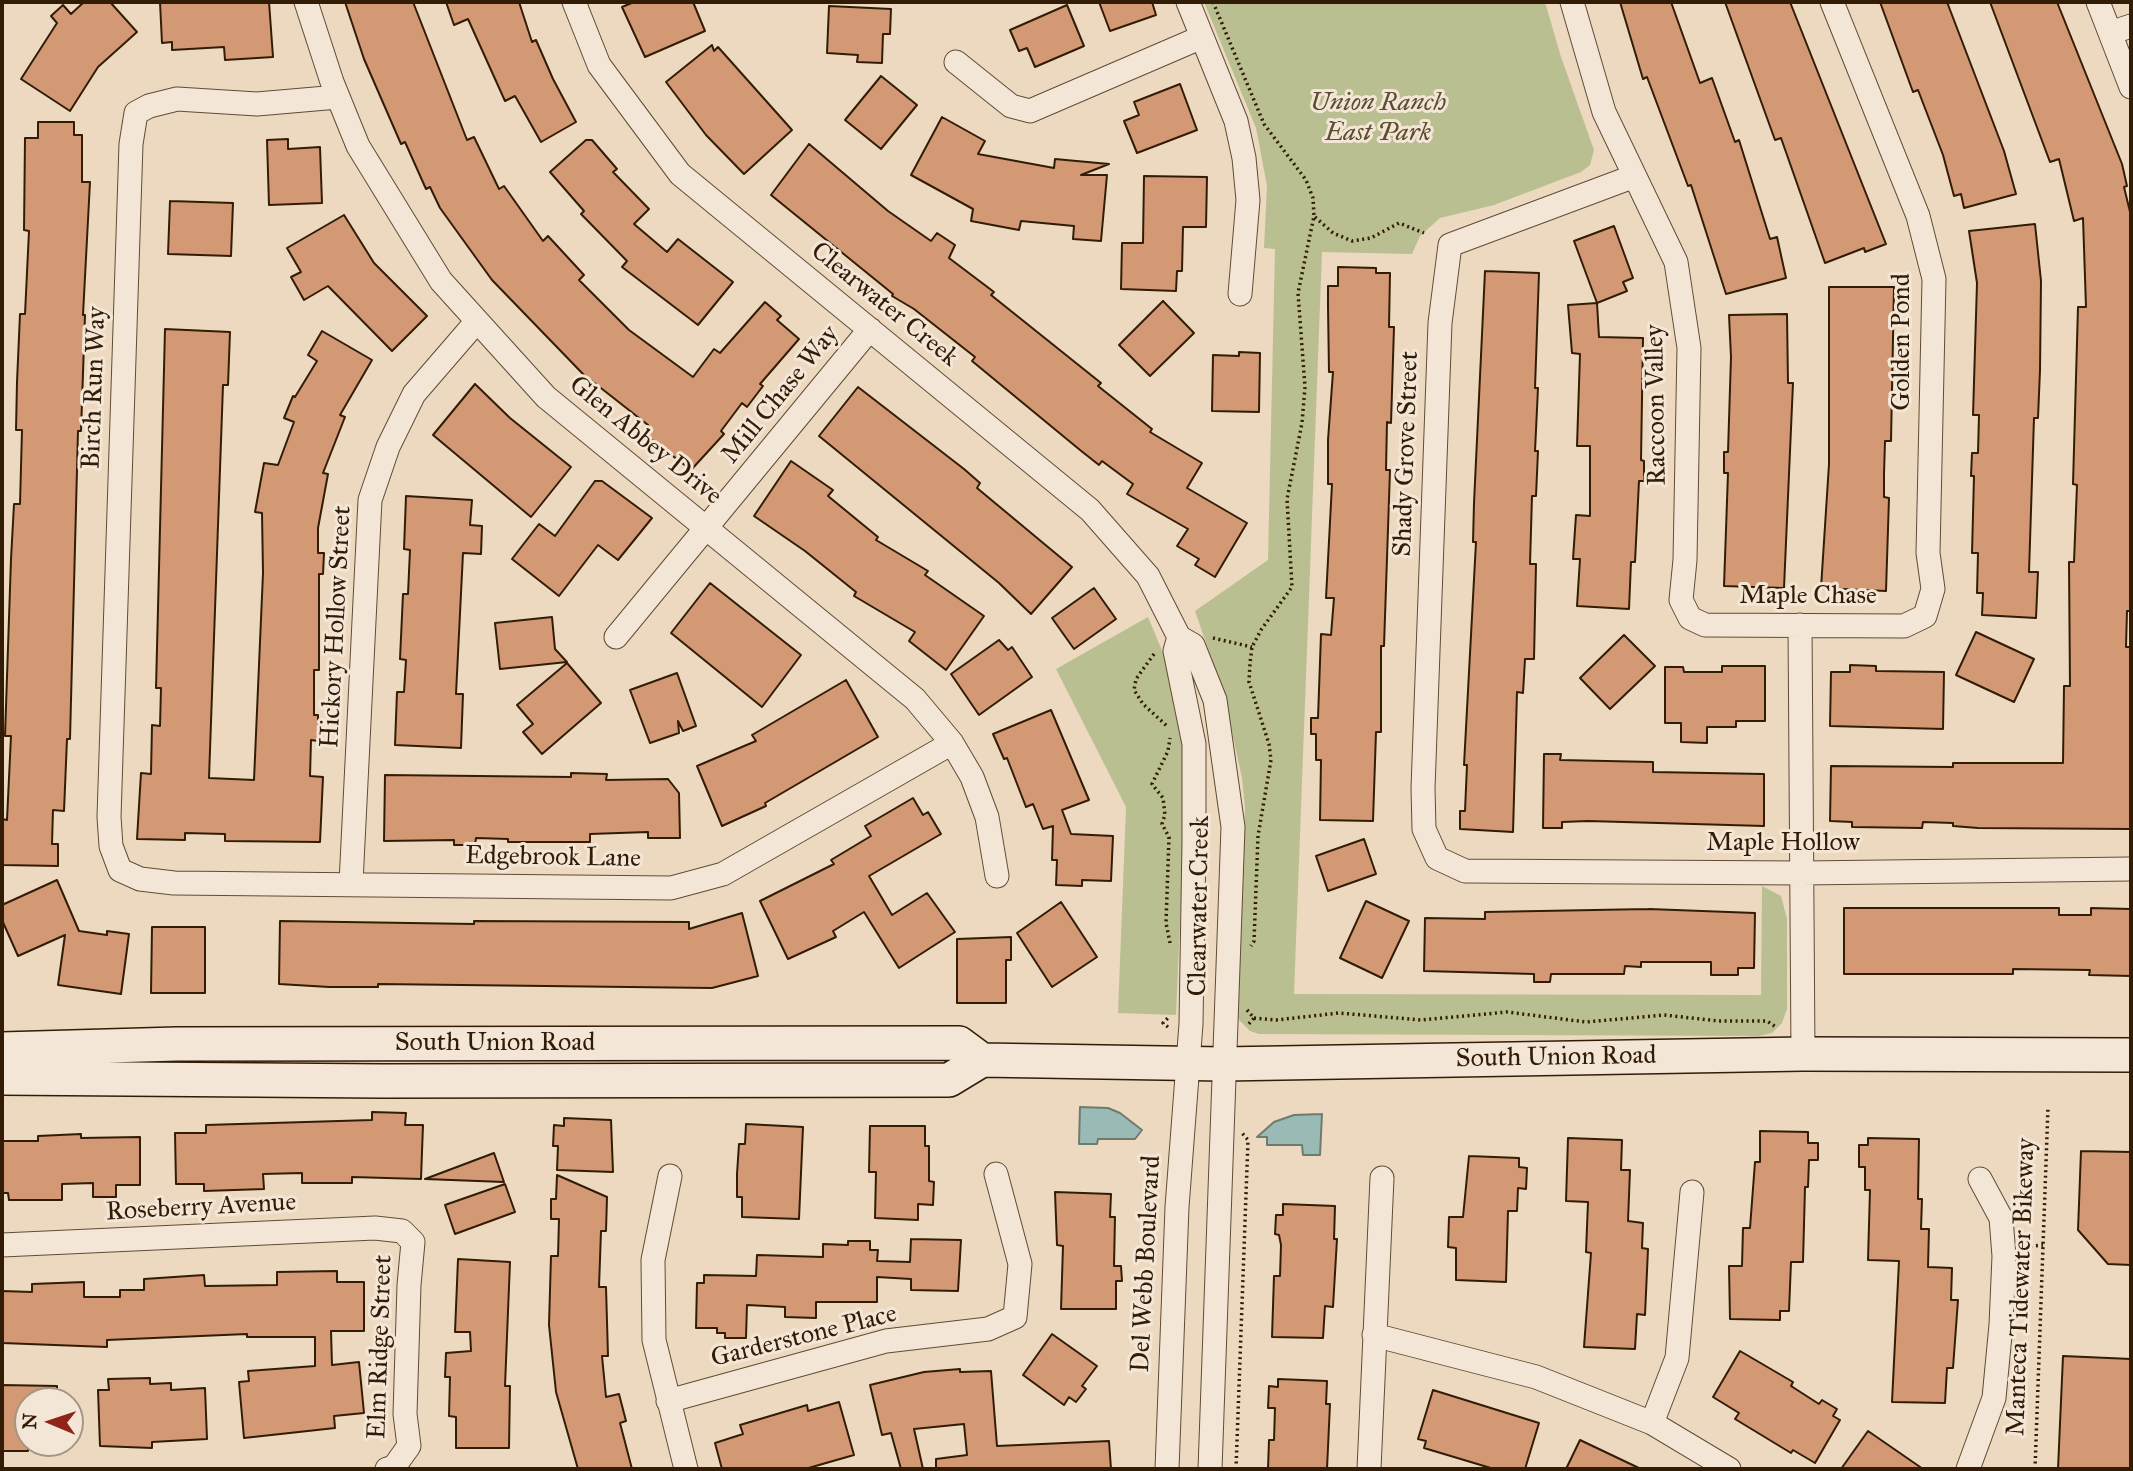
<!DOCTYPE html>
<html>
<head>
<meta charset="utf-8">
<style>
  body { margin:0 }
  #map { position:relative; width:2133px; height:1471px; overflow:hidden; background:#ecd9c0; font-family:"IM FELL Great Primer",serif }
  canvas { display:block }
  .frame { position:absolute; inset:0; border:4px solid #331c06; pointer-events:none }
  .north { position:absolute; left:14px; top:1387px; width:70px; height:70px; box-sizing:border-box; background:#f3e6d6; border:2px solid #a69583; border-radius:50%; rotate:272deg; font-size:19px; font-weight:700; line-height:28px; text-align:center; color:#331c06 }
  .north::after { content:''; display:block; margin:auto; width:24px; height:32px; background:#8f2418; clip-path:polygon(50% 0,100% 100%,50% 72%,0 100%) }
</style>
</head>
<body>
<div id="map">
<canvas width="2133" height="1471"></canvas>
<div class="frame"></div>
<div class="north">N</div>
</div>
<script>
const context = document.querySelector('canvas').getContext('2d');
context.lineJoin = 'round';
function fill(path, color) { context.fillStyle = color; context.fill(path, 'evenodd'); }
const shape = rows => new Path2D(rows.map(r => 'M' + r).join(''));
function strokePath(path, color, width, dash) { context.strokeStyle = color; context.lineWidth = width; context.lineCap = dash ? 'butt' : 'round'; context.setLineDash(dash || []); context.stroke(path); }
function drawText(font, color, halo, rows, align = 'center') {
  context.font = font + ' "IM FELL Great Primer",serif'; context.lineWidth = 6; context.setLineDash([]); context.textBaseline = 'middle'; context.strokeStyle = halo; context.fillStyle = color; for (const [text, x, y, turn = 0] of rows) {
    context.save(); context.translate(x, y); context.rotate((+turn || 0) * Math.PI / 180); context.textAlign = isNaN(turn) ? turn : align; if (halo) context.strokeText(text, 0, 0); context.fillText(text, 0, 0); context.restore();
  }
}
const green = shape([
  [1204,2,1545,2,1561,57,1594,150,1590,165,1581,172,1494,205,1440,218,1420,236,1412,254,1322,252,1294,994,1761,995,1762,886,1781,896,1787,919,1787,1009,1782,1023,1772,1033,1759,1036,1259,1034,1250,1031,1239,1020,1237,1013,1245,807,1242,778,1224,695,1195,611,1268,560,1275,249,1264,248,1267,186,1256,128],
  [1148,617,1168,665,1187,762,1176,1015,1118,1013,1126,807,1056,669]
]);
const water = shape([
  [1080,1107,1108,1108,1120,1113,1142,1130,1135,1139,1098,1139,1097,1144,1079,1144,1080,1107],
  [1322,1114,1320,1155,1303,1155,1302,1145,1267,1145,1267,1137,1257,1137,1274,1122,1294,1115,1322,1114]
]);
const building = shape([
  [84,2,110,2,137,32,98,67,70,111,21,79,57,23,51,16,63,5,71,14,84,2],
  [160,2,269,2,273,57,225,60,224,47,172,50,172,42,162,43,160,2],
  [345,2,413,2,467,140,474,137,499,189,504,186,543,241,548,236,584,275,579,280,629,330,693,377,714,349,720,353,765,302,781,316,777,320,799,339,760,384,763,386,747,407,742,403,721,431,724,434,691,470,643,433,648,425,583,374,492,280,440,208,430,187,426,189,405,142,401,144,364,59,345,2],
  [446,2,519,2,532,42,536,40,553,79,576,122,541,142,515,96,505,101,468,19,454,25,446,2],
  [634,2,693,2,705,31,645,57,622,7,634,2],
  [1099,2,1152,2,1156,15,1110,31,1099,2],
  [1620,2,1671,2,1700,83,1712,78,1735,142,1739,140,1770,239,1777,237,1786,278,1726,294,1691,185,1688,186,1647,77,1643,79,1620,2],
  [1725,2,1790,2,1886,244,1865,252,1864,248,1825,263,1781,138,1775,140,1725,2],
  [1880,2,1947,2,2004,151,2016,194,1964,208,1961,194,1954,196,1943,155,1918,90,1913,92,1880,2],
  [1990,2,2057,2,2122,164,2127,186,2124,187,2131,216,2131,611,2127,611,2126,647,2131,647,2131,829,1978,828,1953,826,1953,823,1923,822,1922,828,1852,827,1852,822,1830,821,1831,766,1953,767,1953,763,2063,763,2064,686,2070,686,2069,562,2074,562,2077,485,2073,484,2078,307,2086,307,2083,218,2074,221,2059,159,2050,162,1990,2],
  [1067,5,1084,46,1035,67,1027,48,1019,51,1010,30,1067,5],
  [829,6,891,9,890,34,883,34,882,63,857,62,858,55,827,53,829,6],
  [712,45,714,51,718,47,792,130,744,174,706,135,666,82,712,45],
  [881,76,917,105,881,149,845,120,881,76],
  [1180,84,1197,130,1137,153,1124,121,1139,115,1134,102,1180,84],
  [942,117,985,141,978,154,1054,168,1055,159,1109,164,1081,175,1107,175,1101,241,1073,239,1074,226,1021,221,1019,230,971,221,973,209,911,175,942,117],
  [38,122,74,122,74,135,82,135,82,182,90,182,83,315,85,315,81,431,78,431,70,739,67,739,64,811,53,810,52,844,58,844,58,866,2,865,2,819,7,820,11,736,5,736,11,559,14,504,20,504,22,430,16,430,17,382,20,314,25,314,29,231,24,230,25,138,38,138,38,122],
  [288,139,288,149,320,147,322,203,269,205,267,140,288,139],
  [586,140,592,140,617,169,613,172,649,209,634,224,667,252,678,239,733,282,698,325,622,267,627,261,581,214,584,211,550,172,586,140],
  [809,144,888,211,931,241,937,233,955,245,949,258,994,292,991,295,1101,383,1098,386,1152,429,1150,432,1202,463,1187,488,1247,523,1215,577,1195,565,1199,559,1177,546,1188,529,1127,494,1133,484,1102,461,1099,465,1080,450,972,361,975,357,914,309,892,296,893,294,771,195,809,144],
  [1144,176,1207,177,1206,227,1183,227,1182,271,1177,271,1176,291,1121,289,1122,243,1143,243,1144,176],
  [170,201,233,203,231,256,168,254,170,201],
  [344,215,374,263,427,316,392,351,328,286,304,300,291,277,301,272,287,248,344,215],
  [2035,224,2041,281,2040,370,2038,418,2034,418,2029,572,2038,572,2036,618,1982,615,1983,593,1977,593,1978,553,1972,553,1974,476,1971,476,1972,453,1978,453,1979,415,1973,415,1977,283,1969,231,2035,224],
  [1614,226,1633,278,1623,282,1627,291,1597,303,1574,241,1614,226],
  [1338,267,1376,268,1376,273,1390,273,1389,327,1394,327,1391,423,1387,422,1386,470,1390,470,1384,646,1381,646,1381,732,1376,732,1373,821,1320,820,1321,760,1316,760,1316,734,1311,734,1311,718,1318,718,1321,634,1331,635,1334,598,1326,598,1332,484,1328,484,1328,440,1333,372,1329,372,1328,307,1328,286,1338,286,1338,267],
  [1485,271,1539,273,1535,388,1538,388,1535,451,1538,451,1536,496,1532,496,1530,564,1536,564,1534,659,1525,659,1523,693,1517,692,1513,832,1460,829,1460,811,1465,811,1467,765,1464,765,1476,542,1473,542,1474,503,1485,271],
  [1829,287,1894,287,1891,441,1885,441,1884,474,1884,497,1889,498,1886,591,1821,588,1829,464,1829,287],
  [1163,301,1194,333,1150,376,1119,345,1163,301],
  [1597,303,1599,337,1643,338,1641,460,1644,461,1644,481,1639,481,1635,562,1631,562,1629,609,1577,606,1580,559,1573,559,1576,515,1590,516,1590,446,1577,446,1580,354,1572,353,1568,305,1597,303],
  [1787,314,1788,383,1793,383,1784,588,1724,586,1728,473,1724,473,1724,452,1728,452,1731,357,1729,315,1787,314],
  [165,329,230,332,228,385,223,385,209,778,254,780,263,573,262,513,255,512,264,463,278,465,294,422,284,418,293,396,295,397,317,361,308,355,322,331,372,360,340,415,345,417,323,473,328,474,318,528,318,553,324,553,323,574,319,574,319,670,314,670,314,715,318,715,318,741,311,740,310,776,323,777,320,842,225,841,225,834,185,833,185,840,137,839,141,773,151,774,152,725,160,726,161,688,156,688,165,329],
  [1239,352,1260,353,1259,412,1212,411,1213,355,1239,356,1239,352],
  [475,384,510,418,571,467,531,517,433,435,475,384],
  [858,387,964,469,980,483,977,488,1072,567,1031,614,999,583,819,436,858,387],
  [791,461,833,490,828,496,878,537,876,540,928,571,925,575,984,616,946,670,909,641,915,632,854,596,856,592,805,551,754,516,791,461],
  [595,481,602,481,652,518,618,560,598,545,559,596,512,559,539,524,555,536,595,481],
  [406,496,472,500,470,525,482,526,481,554,463,553,456,694,463,694,461,748,395,745,397,692,404,692,406,660,400,659,403,594,408,594,410,550,404,549,406,496],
  [710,583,801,655,762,707,671,633,710,583],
  [1094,588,1116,619,1074,649,1052,618,1094,588],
  [552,617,555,649,567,662,500,669,495,623,552,617],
  [1976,632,2034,659,2014,702,1956,675,1976,632],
  [1624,635,1655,666,1610,709,1580,678,1624,635],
  [999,640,1008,650,1012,647,1032,677,979,715,951,674,999,640],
  [567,663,601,703,542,754,523,732,533,724,517,705,567,663],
  [1850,665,1876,666,1876,671,1944,672,1943,729,1830,726,1831,672,1850,672,1850,665],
  [1722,666,1765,666,1765,721,1736,721,1736,727,1707,727,1707,743,1681,742,1681,723,1665,723,1665,667,1683,667,1684,672,1722,672,1722,666],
  [677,673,696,726,683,731,678,721,679,733,650,743,630,690,677,673],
  [846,680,878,737,765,803,766,806,722,826,697,766,756,741,752,735,846,680],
  [1051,710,1089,800,1062,810,1071,834,1113,836,1111,881,1082,880,1082,886,1056,885,1057,860,1052,860,1053,826,1043,829,1033,804,1026,807,1007,758,1004,759,993,734,1051,710],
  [1544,754,1561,754,1560,760,1653,762,1653,772,1764,774,1764,826,1588,821,1562,822,1562,828,1543,828,1544,754],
  [571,773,607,774,606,780,668,779,679,793,680,838,648,838,648,832,590,834,590,842,508,842,508,839,476,838,475,845,454,845,454,840,384,841,385,775,571,777,571,773],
  [913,798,923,815,928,812,941,834,869,876,892,915,927,893,955,932,899,968,864,912,833,931,836,937,788,959,760,901,834,864,831,860,871,836,865,826,913,798],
  [1364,839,1376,874,1328,891,1316,856,1364,839],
  [57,880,79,931,107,935,107,931,129,934,121,994,58,985,65,935,18,956,2,920,2,905,57,880],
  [1366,901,1409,921,1382,978,1340,958,1366,901],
  [1061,902,1097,957,1052,987,1017,933,1061,902],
  [1844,908,2059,908,2059,915,2091,915,2091,908,2131,909,2131,976,2089,975,2090,970,2013,969,2013,974,1844,974,1844,908],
  [1649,909,1755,913,1754,968,1738,968,1738,975,1711,975,1711,962,1641,962,1641,967,1625,966,1624,974,1551,974,1550,982,1534,982,1534,974,1424,971,1425,918,1485,919,1485,912,1649,909],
  [742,913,758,976,712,988,378,984,378,987,329,987,279,984,280,921,474,924,474,921,689,922,689,929,742,913],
  [152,927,205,927,205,993,151,993,152,927],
  [1011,937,1011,960,1006,960,1006,1003,957,1003,957,939,1011,937],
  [372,1112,406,1113,405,1125,423,1125,421,1179,352,1177,352,1183,302,1183,302,1173,263,1174,264,1189,204,1191,204,1184,176,1184,175,1133,206,1133,206,1125,372,1120,372,1112],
  [564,1118,611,1120,613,1172,557,1170,558,1146,553,1146,554,1125,564,1126,564,1118],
  [746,1124,803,1127,799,1219,742,1217,742,1197,737,1197,737,1174,739,1144,745,1144,746,1124],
  [870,1126,925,1126,925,1146,929,1146,929,1181,934,1182,933,1205,918,1204,918,1220,875,1218,876,1172,869,1172,870,1126],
  [1760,1131,1808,1132,1808,1143,1818,1143,1818,1160,1809,1160,1808,1187,1805,1187,1803,1262,1791,1262,1789,1311,1780,1311,1780,1320,1730,1319,1729,1266,1742,1266,1743,1228,1750,1228,1755,1162,1760,1162,1760,1131],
  [81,1134,81,1138,140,1137,140,1185,116,1185,116,1197,93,1197,93,1183,62,1184,62,1200,9,1200,8,1193,2,1193,2,1141,38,1141,38,1136,81,1134],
  [1568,1138,1622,1140,1621,1170,1630,1170,1628,1221,1643,1223,1642,1248,1648,1249,1645,1315,1637,1314,1635,1349,1584,1347,1591,1253,1586,1252,1588,1202,1566,1201,1568,1138],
  [1868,1138,1919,1139,1918,1199,1922,1199,1921,1229,1929,1229,1928,1267,1952,1268,1951,1300,1958,1300,1953,1368,1947,1368,1945,1403,1892,1402,1899,1261,1868,1260,1870,1190,1865,1190,1865,1167,1859,1167,1859,1145,1868,1145,1868,1138],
  [2081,1151,2131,1152,2131,1265,2108,1264,2078,1230,2081,1151],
  [494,1153,504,1182,425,1179,494,1153],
  [1469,1156,1519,1158,1519,1167,1527,1168,1526,1189,1518,1188,1517,1211,1508,1211,1506,1282,1456,1280,1456,1248,1448,1247,1449,1217,1463,1217,1469,1156],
  [557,1175,607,1197,606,1231,601,1231,599,1287,606,1287,608,1356,602,1356,606,1397,619,1394,626,1421,620,1423,632,1469,578,1469,556,1392,549,1325,551,1256,558,1256,559,1219,551,1219,551,1199,556,1199,557,1175],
  [505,1184,515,1212,455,1234,445,1205,505,1184],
  [1055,1192,1111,1194,1110,1217,1115,1217,1114,1266,1121,1266,1122,1281,1116,1281,1116,1309,1061,1309,1063,1246,1057,1245,1055,1192],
  [1283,1204,1335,1206,1334,1239,1337,1239,1333,1307,1325,1306,1323,1338,1272,1337,1274,1276,1280,1276,1281,1245,1279,1235,1275,1234,1276,1215,1283,1215,1283,1204],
  [911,1239,961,1240,958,1291,911,1290,911,1279,877,1277,877,1302,816,1302,816,1318,785,1317,785,1307,747,1305,746,1338,725,1338,725,1333,717,1333,717,1328,696,1328,697,1283,704,1283,704,1275,756,1276,757,1255,823,1257,823,1244,848,1245,848,1241,870,1241,870,1250,878,1250,877,1261,910,1262,911,1239],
  [458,1259,510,1262,505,1386,510,1386,509,1448,456,1448,456,1417,449,1416,450,1377,445,1377,446,1353,471,1351,470,1332,455,1332,458,1259],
  [337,1271,337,1282,364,1282,364,1331,331,1331,332,1365,359,1362,364,1413,334,1416,335,1428,244,1438,239,1382,249,1381,248,1371,315,1366,315,1337,247,1337,247,1334,107,1340,107,1347,2,1343,2,1291,32,1292,32,1284,84,1282,84,1297,120,1297,120,1290,144,1290,144,1279,204,1275,205,1286,277,1285,277,1272,337,1271],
  [1052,1334,1097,1366,1082,1386,1086,1389,1076,1402,1069,1397,1064,1405,1023,1375,1052,1334],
  [1740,1351,1793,1382,1791,1386,1819,1404,1822,1400,1837,1409,1833,1416,1840,1420,1815,1463,1793,1450,1791,1453,1735,1419,1739,1413,1713,1397,1740,1351],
  [2063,1356,2131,1359,2131,1469,2058,1469,2063,1356],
  [960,1369,960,1372,991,1371,997,1446,1109,1441,1111,1469,936,1469,936,1459,967,1455,964,1424,914,1429,923,1469,901,1469,891,1433,882,1435,870,1385,924,1372,960,1369],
  [150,1378,150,1384,171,1383,171,1390,205,1388,207,1439,152,1442,152,1448,100,1446,98,1390,109,1390,108,1379,150,1378],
  [1278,1379,1327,1381,1326,1404,1330,1404,1327,1469,1268,1469,1269,1440,1274,1440,1275,1408,1268,1408,1269,1386,1278,1387,1278,1379],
  [2,1385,57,1386,57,1401,28,1401,28,1451,2,1451,2,1385],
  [1433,1390,1539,1423,1525,1469,1494,1469,1424,1448,1426,1441,1418,1439,1433,1390],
  [839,1402,854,1455,805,1469,722,1469,715,1443,743,1434,740,1425,807,1405,808,1411,839,1402],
  [1868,1431,1923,1469,1841,1469,1868,1431],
  [1580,1440,1641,1469,1566,1469,1580,1440]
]);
const path = shape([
  [1213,2,1264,124,1306,180,1313,198,1314,216,1298,293,1305,387,1302,423,1287,499,1292,587,1261,630,1252,647,1250,663,1249,682,1269,744,1271,760,1258,836,1254,941,1251,946],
  [1315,217,1333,233,1352,241,1371,238,1399,223,1424,233],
  [1213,638,1252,647],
  [1154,654,1136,679,1134,690,1143,704,1168,727],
  [1170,943,1166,923,1169,837,1162,824,1165,815,1163,798,1152,784,1168,751,1170,738],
  [1247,1010,1254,1018,1248,1025],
  [1254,1018,1276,1020,1339,1013,1421,1020,1507,1012,1586,1022,1664,1015,1719,1021,1767,1021,1776,1027],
  [1168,1027,1163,1023,1169,1017],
  [2025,1247,2043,1245],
  [1236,1469,1248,1140,1242,1133],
  [2035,1469,2048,1107]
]);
const street = shape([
  [306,2,332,82,358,146,441,281,546,397,915,699,952,743,972,777,987,817,997,876],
  [574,2,599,65,680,174,1090,510,1148,576,1179,637,1193,645,1215,700,1233,827,1210,1469],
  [1188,2,1236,121,1244,158,1248,200,1240,294],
  [1572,2,1604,112,1676,262,1689,348,1685,560,1681,600,1690,618,1705,625,1904,626,1925,616,1933,589,1928,553,1934,279,1918,216,1832,2],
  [2098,2,2131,87],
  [2110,33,2131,26],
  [956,62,1011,106,1030,111,1202,37],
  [338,97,257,104,177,99,149,106,136,113,131,144,109,817,111,846,120,870,140,879,174,883,671,888,723,874,952,743],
  [1632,177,1450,245,1440,323,1423,788,1424,829,1437,858,1465,871,1802,873,2131,869],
  [1800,625,1803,1054],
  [616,637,870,329],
  [351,883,370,500,388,447,414,394,477,321],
  [670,1176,653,1260,654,1340,686,1469],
  [2,1245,375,1228,402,1231,413,1242,409,1285,405,1414,409,1446,394,1467,387,1469],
  [1374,1335,1536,1377,1652,1423,1729,1469],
  [668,1401,886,1341,988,1329,1015,1317,1020,1264,996,1174],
  [1652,1423,1677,1358,1692,1192],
  [1167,1469,1177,1207,1191,1024,1194,841,1194,744,1175,651,1179,637],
  [1369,1469,1382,1178],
  [1968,1469,1994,1398,2001,1325,2004,1256,2001,1218,1980,1179]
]);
const secondary = shape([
  [2,1049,177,1044,959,1043,982,1060],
  [2,1078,383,1081,949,1080,982,1060,1223,1064,1803,1054,2131,1055]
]);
const parkNames = [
  ["Union Ranch",1378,104],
  ["East Park",1378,134]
];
const streetNames = [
  ["Clearwater Creek",884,305,39],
  ["Golden Pond",1903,342,-90],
  ["Birch Run Way",95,388,-88],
  ["Mill Chase Way",781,395,-51],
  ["Raccoon Valley",1657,405,-91],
  ["Glen Abbey Drive",645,441,39],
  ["Shady Grove Street",1407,454,-88],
  ["Maple Chase",1808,597],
  ["Hickory Hollow Street",337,627,-87],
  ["Maple Hollow",1783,844],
  ["Edgebrook Lane",553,858,1],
  ["Clearwater Creek",1200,906,-89],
  ["South Union Road",495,1044],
  ["South Union Road",1556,1058,-1],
  ["Roseberry Avenue",201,1208,-3],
  ["Del Webb Boulevard",1147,1264,-87],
  ["Manteca Tidewater Bikeway",2022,1287,-88],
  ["Garderstone Place",804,1337,-14],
  ["Elm Ridge Street",381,1347,-88]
];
fill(green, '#babf91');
fill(water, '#99bab5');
strokePath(water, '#707b6f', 2);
fill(building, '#d29974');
strokePath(building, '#331c06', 2);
strokePath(street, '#614b34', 25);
strokePath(secondary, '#331c06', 36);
strokePath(path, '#331c06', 3.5, [2, 3.5]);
strokePath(street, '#f3e6d6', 23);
strokePath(secondary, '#f3e6d6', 33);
drawText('italic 26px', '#5c4d30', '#f3e6d6', parkNames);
drawText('26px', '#331c06', '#f3e6d6', streetNames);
</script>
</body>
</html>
